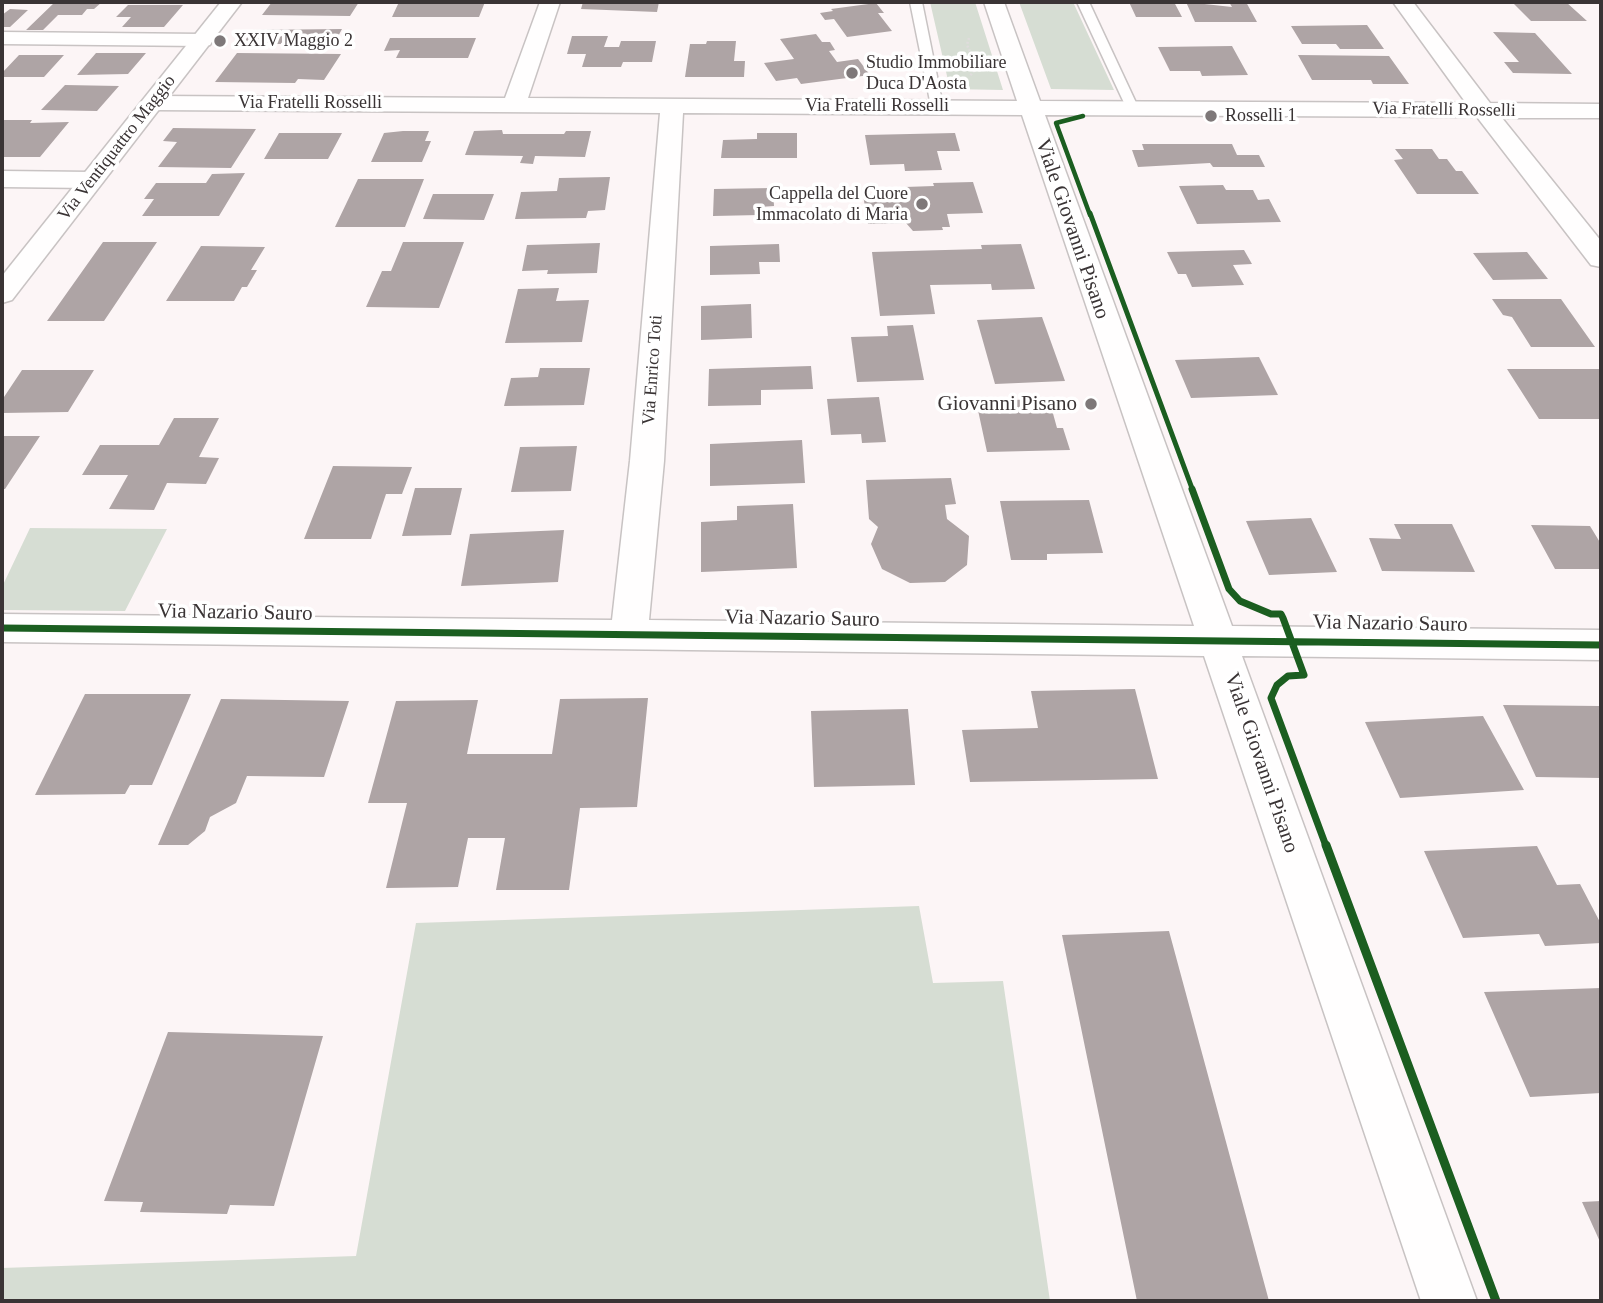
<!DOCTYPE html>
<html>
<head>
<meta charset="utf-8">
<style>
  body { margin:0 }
  #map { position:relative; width:1603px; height:1303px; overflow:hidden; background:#fcf5f6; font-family:Georgia,serif }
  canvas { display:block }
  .frame { position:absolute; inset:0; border:4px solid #3a3435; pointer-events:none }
</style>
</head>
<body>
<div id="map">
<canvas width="1603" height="1303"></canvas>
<div class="frame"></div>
</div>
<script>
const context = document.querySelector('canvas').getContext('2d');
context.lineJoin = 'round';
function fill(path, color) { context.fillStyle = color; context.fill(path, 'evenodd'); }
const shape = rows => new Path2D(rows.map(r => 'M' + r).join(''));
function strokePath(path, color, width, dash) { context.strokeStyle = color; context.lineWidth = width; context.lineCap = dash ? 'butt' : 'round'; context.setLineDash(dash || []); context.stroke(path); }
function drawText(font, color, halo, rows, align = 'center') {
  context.font = font + ' Georgia,serif'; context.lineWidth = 7; context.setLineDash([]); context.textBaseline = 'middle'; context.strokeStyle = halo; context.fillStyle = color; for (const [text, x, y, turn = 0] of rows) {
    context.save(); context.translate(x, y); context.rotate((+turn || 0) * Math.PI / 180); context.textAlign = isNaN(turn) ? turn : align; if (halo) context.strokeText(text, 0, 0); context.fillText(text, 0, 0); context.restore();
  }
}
const green = shape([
  [930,2,975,2,1003,90,950,89],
  [1019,2,1073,2,1114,90,1051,89],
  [30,528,167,529,125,611,2,610,2,587],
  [919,906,933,983,1003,981,1050,1301,2,1301,2,1268,356,1256,416,923]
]);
const building = shape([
  [55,2,102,2,94,9,87,9,82,15,58,15,43,30,26,30],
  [272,2,359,2,350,16,262,15],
  [399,2,485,2,479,17,392,17],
  [583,2,659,2,657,12,581,9],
  [1129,2,1174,2,1182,17,1136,17],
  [1186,2,1232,7,1229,2,1246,2,1257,22,1195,22],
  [1512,2,1566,2,1587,21,1531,21],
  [876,3,884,13,878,13,892,31,847,37,834,19,825,20,820,13,833,11,831,9],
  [128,5,183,5,164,27,122,27,131,17,116,17],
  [10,9,28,10,10,27,2,27,2,15],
  [1367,25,1384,49,1340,49,1336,44,1302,44,1291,26],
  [342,29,334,44,243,44,252,30],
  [1493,32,1535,33,1572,74,1513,73,1504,62,1519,62],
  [816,34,822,42,830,42,835,50,829,51,837,62,858,59,870,75,801,84,797,78,776,81,764,63,794,59,780,39],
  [572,36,608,36,604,47,619,47,621,41,656,41,652,62,623,62,621,67,582,67,586,54,567,54],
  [390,38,476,38,468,58,396,58,400,50,384,51],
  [707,41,736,41,734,61,745,61,744,77,685,77,690,44,706,44],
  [1232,46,1248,75,1202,76,1200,71,1170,71,1158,47],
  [96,53,146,53,128,74,77,75],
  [237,53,341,54,324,80,298,79,295,83,215,82],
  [19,55,64,55,44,77,2,77,2,73],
  [1298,55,1389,56,1409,84,1373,84,1371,80,1312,80],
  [65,85,119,86,97,111,41,110],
  [2,120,32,120,30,123,69,122,40,157,2,157],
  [173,128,256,129,231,168,158,167,177,142,163,141],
  [502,130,503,134,564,134,566,131,591,131,585,157,535,156,533,164,520,163,523,156,465,155,474,131],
  [403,131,429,131,425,141,431,141,422,162,371,162,384,133],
  [279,133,342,133,328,159,264,159],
  [757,133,797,133,797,158,721,158,723,140,757,139],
  [955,133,960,151,937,151,942,170,905,171,904,164,870,165,865,135],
  [1142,144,1232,144,1237,155,1259,155,1265,167,1213,167,1210,163,1138,167,1132,150,1144,150],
  [1395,149,1432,149,1439,159,1447,159,1456,171,1462,171,1479,194,1417,194,1394,160,1403,159],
  [245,173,219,216,142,216,154,199,144,199,156,183,206,183,212,174],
  [610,177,605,210,588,211,586,218,515,219,521,192,557,191,559,178],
  [358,179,424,179,405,227,335,227],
  [973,182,983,213,947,214,950,227,942,227,943,230,913,231,906,223,868,224,863,195,900,194,900,190,905,187,934,186,933,183],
  [1223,185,1226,190,1253,190,1258,200,1269,199,1281,222,1197,224,1179,186],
  [773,188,774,206,759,207,759,215,713,216,714,189],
  [433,194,494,194,484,220,423,219],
  [103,242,157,242,104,321,47,321],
  [403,242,464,242,439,308,366,307,382,271,391,271],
  [600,243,597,273,547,274,548,270,522,271,527,245],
  [779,244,780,262,759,262,760,274,710,275,710,246],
  [1021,244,1035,289,992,290,991,284,930,285,935,314,880,316,872,252,982,249,981,245],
  [201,246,265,247,251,270,257,270,247,287,242,287,234,301,166,301],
  [1244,250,1252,264,1233,265,1244,285,1192,287,1186,274,1178,274,1167,252],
  [1527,252,1548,279,1493,280,1473,253],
  [559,288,556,301,589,300,582,342,505,343,518,289],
  [1492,299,1561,299,1595,347,1531,347,1512,317,1503,315],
  [751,304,752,338,701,340,701,306],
  [1042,317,1065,381,995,384,977,320],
  [913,325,924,380,857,382,851,337,888,336,887,326],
  [1259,357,1278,395,1191,398,1175,360],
  [811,366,813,389,761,390,761,405,708,406,709,369],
  [540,368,590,368,584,405,504,406,511,378,538,377],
  [1507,369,1601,369,1601,419,1539,419],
  [22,370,94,370,68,412,2,413,2,400],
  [879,397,886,442,862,443,861,434,831,435,827,399],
  [1049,399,1057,428,1063,428,1070,450,987,452,976,401],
  [174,418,219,418,199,457,219,458,206,484,167,483,154,510,109,509,128,475,82,475,100,445,159,445],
  [2,436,40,436,5,489,2,489],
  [802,440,805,483,710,486,710,444],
  [577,446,571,491,511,492,520,447],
  [333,466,412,467,402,494,386,494,371,539,304,539],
  [951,478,956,504,945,505,947,519,969,536,967,565,945,582,910,583,882,569,871,544,878,527,869,519,866,480],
  [415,488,462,488,451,535,402,536],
  [1089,500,1103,553,1047,554,1047,560,1011,560,1000,501],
  [793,504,797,568,701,572,701,522,737,520,737,506],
  [1311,518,1337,572,1269,575,1246,521],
  [1394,524,1452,524,1475,572,1382,571,1369,538,1401,539],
  [1531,525,1590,526,1601,544,1601,569,1555,569],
  [564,530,558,582,461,586,470,534],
  [1135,689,1158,779,970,782,962,730,1038,728,1031,691],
  [85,694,191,694,152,785,130,785,125,794,35,795],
  [648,698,637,807,580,808,569,890,496,890,505,838,468,838,458,887,386,888,407,803,368,803,396,701,478,700,467,754,552,754,560,699],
  [221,699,349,701,324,777,247,776,236,803,210,817,205,831,188,845,158,845],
  [1503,705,1599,706,1601,711,1601,778,1536,777],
  [908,709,915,785,814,787,811,711],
  [1483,716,1524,790,1400,798,1365,722],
  [1537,846,1557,885,1580,884,1601,924,1601,943,1545,946,1539,934,1463,938,1424,851],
  [1169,931,1269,1301,1137,1301,1062,935],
  [1601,988,1601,1093,1530,1097,1484,992],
  [168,1032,323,1036,274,1206,230,1205,227,1214,140,1212,143,1202,104,1201],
  [1601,1201,1601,1244,1582,1202]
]);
const path = shape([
  [969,38,967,45,977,67,970,76]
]);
const lane = shape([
  [910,2,922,2,943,106,942,109,932,109,931,106,910,2],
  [1077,2,1089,2,1138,107,1137,110,1132,111,1126,107,1077,2]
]);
const street = shape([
  [540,2,560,2,528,98,1017,101,984,2,1004,2,1040,101,1466,103,1393,2,1413,2,1490,103,1601,104,1601,118,1502,118,1601,241,1601,267,1591,265,1477,117,1045,115,1232,626,1601,630,1601,660,1242,656,1477,1301,1421,1301,1204,656,2,642,2,614,612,620,630,461,660,113,153,110,145,108,141,103,145,98,153,96,505,98,540,2],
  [683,113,1022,115,1194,626,649,620,664,461,683,113],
  [2,32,202,34,210,35,213,40,210,45,202,46,2,44,2,32],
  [2,171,91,172,100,175,104,180,100,185,91,188,2,187,2,171]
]);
const secondary = shape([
  [221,2,242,2,12,300,2,303,2,276,221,2]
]);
const cyclewayFar3 = shape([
  [1083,116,1056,123,1090,215]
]);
const cyclewayFar2 = shape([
  [1090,213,1193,491]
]);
const cyclewayFar1 = shape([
  [1192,489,1229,589,1240,601,1271,614,1281,614,1283,618,1304,675,1288,676,1277,685,1271,698,1326,846],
  [2,628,1601,645]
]);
const cycleway = shape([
  [1326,845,1496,1301]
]);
const markers = [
  [220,41,7,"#7e7879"],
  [852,73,7,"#7e7879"],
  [1211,116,7,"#7e7879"],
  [922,204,7,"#7e7879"],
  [1091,404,7,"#7e7879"]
];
const farPoinames = [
  ["XXIV Maggio 2",234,41],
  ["Studio Immobiliare",866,63],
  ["Duca D'Aosta",866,84],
  ["Rosselli 1",1225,116],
  ["Cappella del Cuore",908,194,"right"],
  ["Immacolato di Maria",908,215,"right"]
];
const farStreetnames = [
  ["Via Fratelli Rosselli",310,103],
  ["Via Fratelli Rosselli",877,106],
  ["Via Fratelli Rosselli",1444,110,1],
  ["Via Ventiquattro Maggio",117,148,-52],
  ["Via Enrico Toti",653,370,-86]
];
const streetNames = [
  ["Viale Giovanni Pisano",1072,229,71],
  ["Via Nazario Sauro",235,613,1],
  ["Via Nazario Sauro",802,619,1],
  ["Via Nazario Sauro",1390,624,1],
  ["Viale Giovanni Pisano",1261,763,71]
];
const poiNames = [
  ["Giovanni Pisano",1077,404]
];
fill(green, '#d6ddd3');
fill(building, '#aea4a5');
strokePath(lane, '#c8c3c3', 3);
strokePath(street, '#c8c3c3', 3);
strokePath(secondary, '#c8c3c3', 3);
strokePath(path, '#dfdcdc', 2.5, [2, 2]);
fill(lane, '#fffefe');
fill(street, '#fffefe');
fill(secondary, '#fffefe');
strokePath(cyclewayFar3, '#1b5e20', 4.5);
strokePath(cyclewayFar2, '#1b5e20', 5);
strokePath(cyclewayFar1, '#1b5e20', 7);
strokePath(cycleway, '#1b5e20', 9);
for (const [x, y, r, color] of markers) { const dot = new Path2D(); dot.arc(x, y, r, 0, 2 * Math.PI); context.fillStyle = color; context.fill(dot); strokePath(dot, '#fff', 2.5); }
drawText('18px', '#3a3435', '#fff', farPoinames, 'left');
drawText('18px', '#3a3435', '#fff', farStreetnames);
drawText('21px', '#3a3435', '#fff', streetNames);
drawText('21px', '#3a3435', '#fff', poiNames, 'right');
</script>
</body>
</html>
